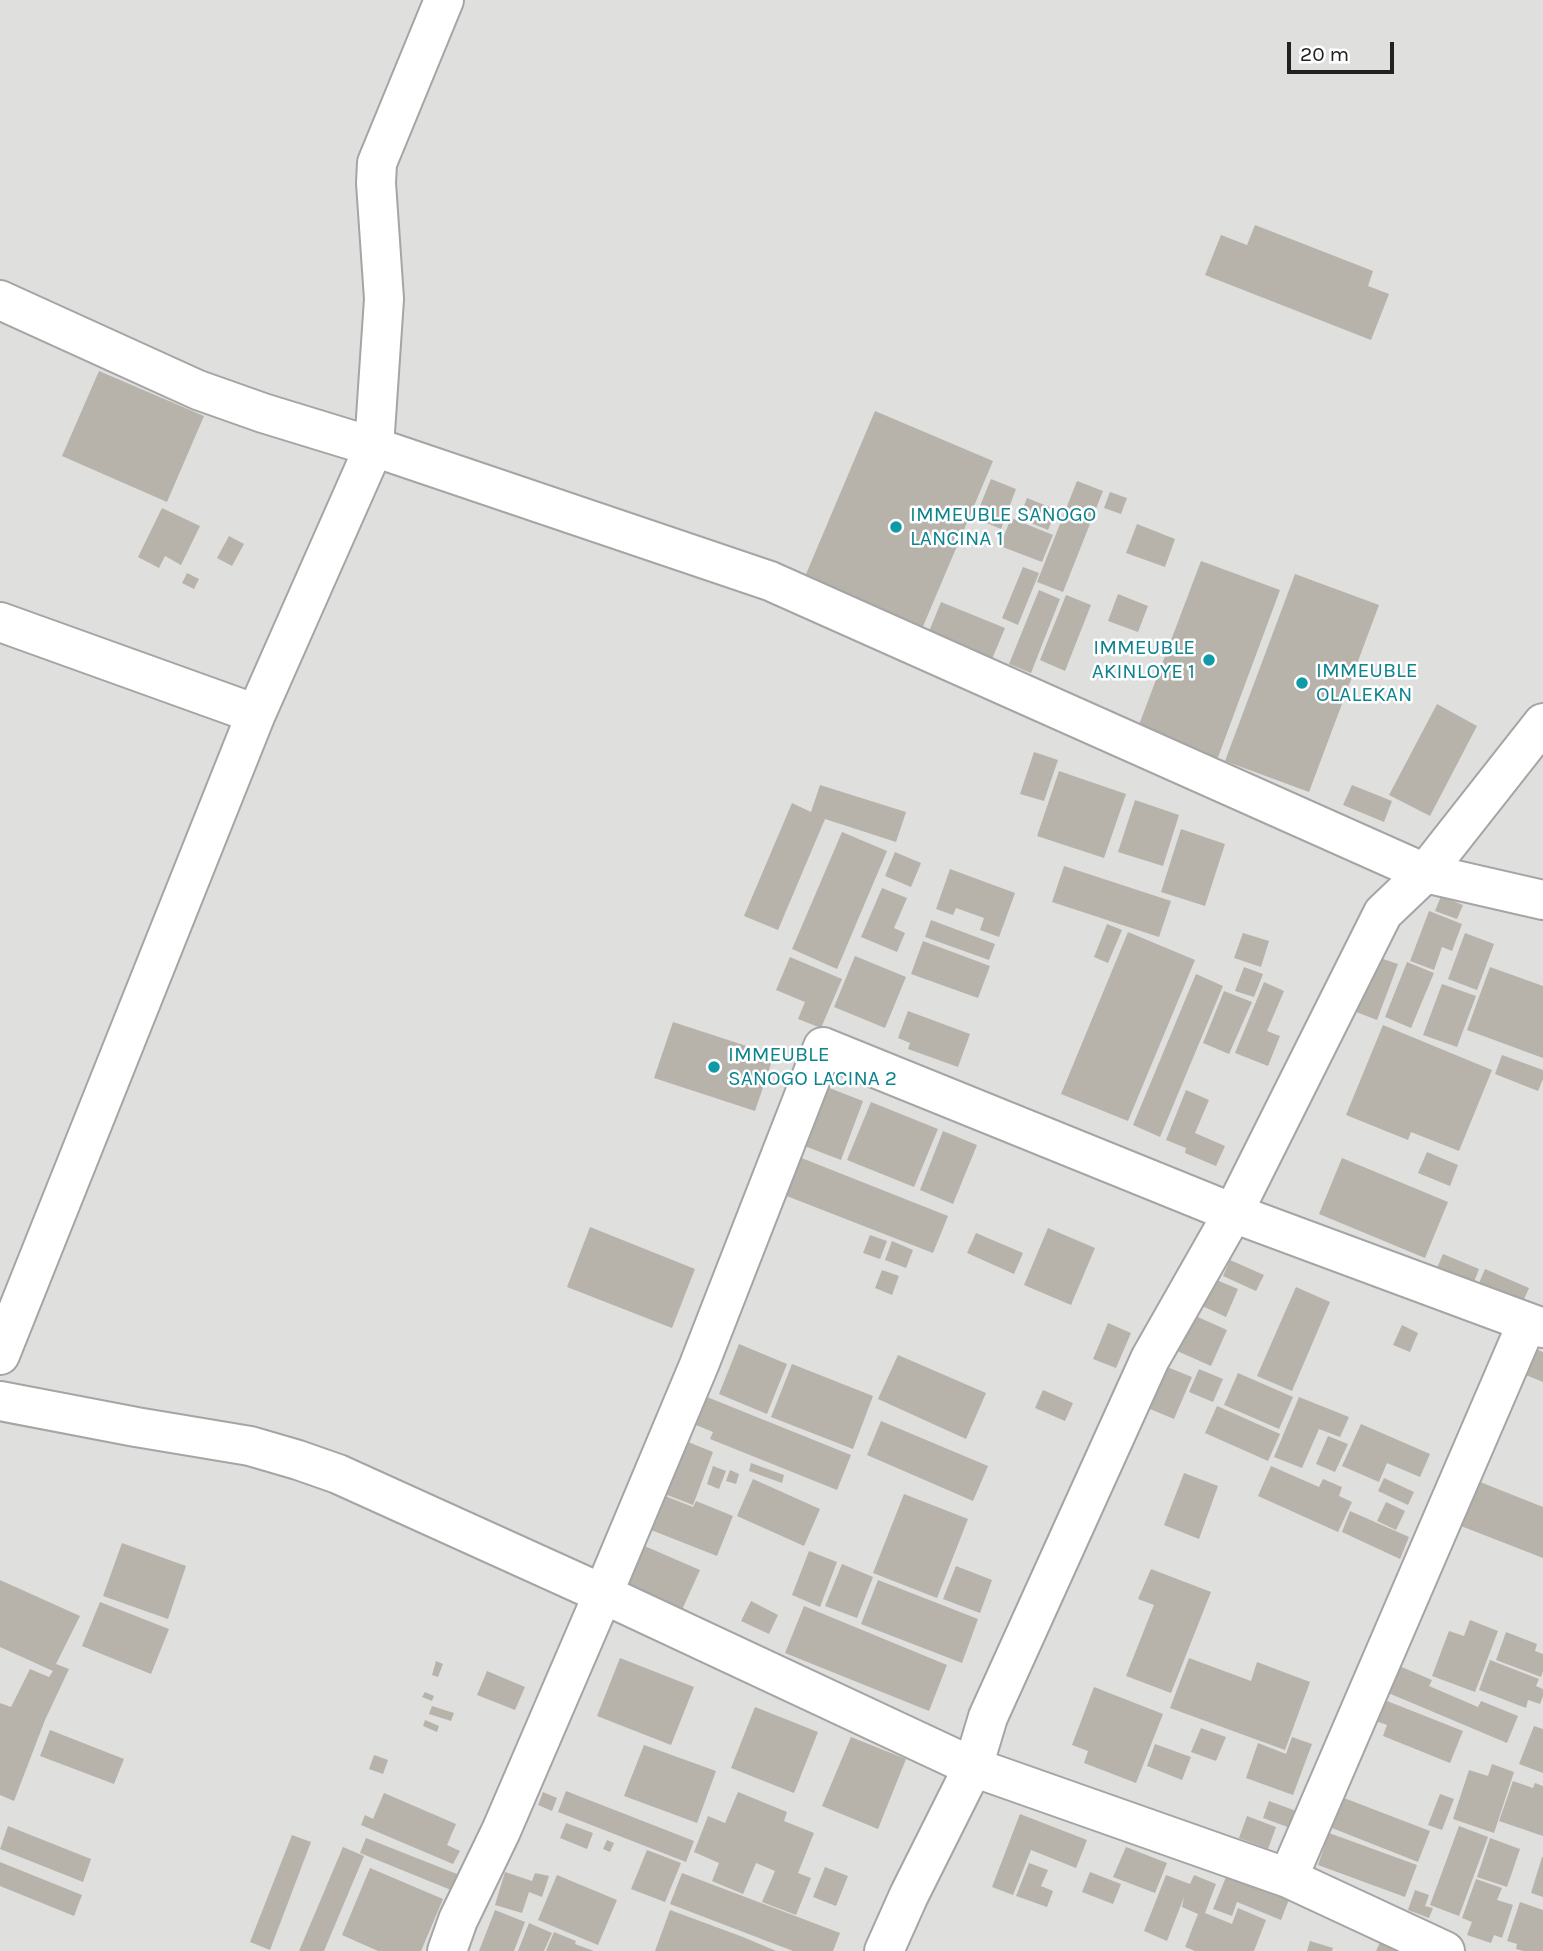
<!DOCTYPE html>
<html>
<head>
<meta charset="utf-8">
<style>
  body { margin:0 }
  #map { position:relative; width:1543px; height:1951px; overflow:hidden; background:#f1f0e9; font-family:Karla,sans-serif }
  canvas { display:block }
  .scale { position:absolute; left:1287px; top:42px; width:107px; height:32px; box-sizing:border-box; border:4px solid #212121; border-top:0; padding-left:9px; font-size:21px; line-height:24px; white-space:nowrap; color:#212121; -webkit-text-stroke:5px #fff; paint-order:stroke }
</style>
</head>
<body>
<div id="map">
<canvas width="1543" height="1951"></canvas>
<div class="scale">20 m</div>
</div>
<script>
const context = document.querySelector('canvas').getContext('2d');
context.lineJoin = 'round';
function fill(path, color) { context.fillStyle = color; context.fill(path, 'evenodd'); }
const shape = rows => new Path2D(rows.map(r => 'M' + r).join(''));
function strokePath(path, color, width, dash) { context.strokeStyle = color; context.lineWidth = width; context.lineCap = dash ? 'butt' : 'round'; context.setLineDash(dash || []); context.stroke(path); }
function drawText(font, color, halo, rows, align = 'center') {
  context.font = font + ' Karla,sans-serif'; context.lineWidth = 5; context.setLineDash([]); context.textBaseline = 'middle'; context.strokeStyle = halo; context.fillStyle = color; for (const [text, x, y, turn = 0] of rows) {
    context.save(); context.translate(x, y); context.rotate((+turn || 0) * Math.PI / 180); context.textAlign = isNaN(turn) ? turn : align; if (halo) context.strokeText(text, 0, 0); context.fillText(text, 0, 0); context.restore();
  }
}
const residential = shape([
  [0,0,1543,0,1543,1951,0,1951]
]);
const building = shape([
  [1255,225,1373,271,1368,286,1389,294,1371,340,1205,275,1221,235,1247,245],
  [99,371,204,416,167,502,62,456],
  [875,411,993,461,916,643,798,593],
  [991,479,1016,489,1001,529,975,518],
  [1077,481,1103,491,1063,592,1037,582],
  [1110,492,1127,498,1121,514,1104,508],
  [1027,498,1057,510,1048,530,1019,518],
  [162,508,200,526,181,565,165,556,159,568,138,557],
  [1011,518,1053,535,1042,562,1000,546],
  [1137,524,1175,539,1165,567,1126,553],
  [229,536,244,544,232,566,217,558],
  [1201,561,1280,590,1217,760,1137,730],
  [1023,567,1039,573,1018,625,1002,618],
  [187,573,199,579,194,589,182,583],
  [1295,574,1379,605,1309,792,1225,761],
  [1039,590,1060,599,1031,673,1009,664],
  [1118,594,1148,606,1138,632,1108,621],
  [1066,595,1091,605,1065,671,1040,660],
  [941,602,1005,628,992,659,928,634],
  [1437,704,1477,726,1430,816,1389,795],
  [1034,752,1058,760,1044,801,1020,794],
  [1059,771,1126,794,1104,858,1037,836],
  [820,785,906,812,896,842,825,819,778,930,744,916,792,803,811,812],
  [1352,785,1392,801,1384,822,1343,805],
  [1135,800,1179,815,1163,866,1118,852],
  [1181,829,1225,844,1205,906,1161,892],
  [842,832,887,851,837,969,792,949],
  [895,852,921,863,911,887,885,876],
  [1064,866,1171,901,1159,937,1052,902],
  [950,869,1015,893,999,937,980,930,984,918,956,908,953,915,936,909],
  [882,888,907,898,894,928,905,933,897,952,861,937],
  [1441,896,1463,905,1457,919,1435,911],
  [1429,911,1462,924,1452,951,1442,947,1434,970,1410,961],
  [931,920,995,944,989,960,925,937],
  [1107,924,1122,930,1108,963,1094,957],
  [1128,932,1195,960,1128,1121,1061,1094],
  [1243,933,1269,941,1261,967,1234,958],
  [1465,933,1494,944,1477,990,1448,979],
  [923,941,990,966,978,998,911,974],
  [1371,955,1398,964,1377,1020,1351,1010],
  [855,956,906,977,885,1028,834,1007],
  [790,957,842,979,821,1028,798,1019,805,1002,776,990],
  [1407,962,1434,973,1411,1028,1385,1017],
  [1244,967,1263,974,1254,997,1235,991],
  [1490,967,1543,986,1543,1058,1467,1030],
  [1196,974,1223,986,1160,1137,1133,1125],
  [1264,982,1284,991,1267,1031,1280,1036,1268,1066,1235,1053],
  [1442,984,1476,996,1457,1047,1423,1035],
  [1224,991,1252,1002,1229,1054,1203,1043],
  [908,1011,970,1034,958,1067,908,1049,910,1043,898,1038],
  [673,1022,774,1055,755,1111,654,1078],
  [1383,1025,1492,1070,1459,1151,1411,1132,1408,1140,1346,1115],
  [1502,1055,1543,1070,1543,1079,1538,1091,1495,1074],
  [824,1086,863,1101,841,1160,802,1145],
  [1186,1090,1209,1100,1195,1133,1225,1146,1216,1166,1185,1153,1186,1148,1166,1140],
  [871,1102,938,1129,914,1187,847,1160],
  [943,1131,977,1145,953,1204,920,1190],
  [1427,1152,1458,1165,1450,1186,1418,1173],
  [799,1157,948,1216,933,1253,784,1195],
  [1342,1158,1448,1202,1425,1258,1319,1214],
  [590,1227,695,1269,672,1328,567,1287],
  [1048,1228,1095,1248,1071,1305,1024,1285],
  [976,1233,1023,1253,1014,1274,967,1253],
  [870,1235,887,1241,880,1259,863,1253],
  [892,1241,913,1250,906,1268,885,1260],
  [1443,1254,1479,1269,1471,1290,1434,1275],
  [1230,1260,1264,1275,1256,1291,1223,1276],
  [1485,1269,1529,1288,1521,1306,1477,1288],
  [882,1270,899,1276,892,1295,875,1288],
  [1212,1278,1238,1289,1226,1317,1200,1305],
  [1296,1287,1330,1302,1292,1391,1257,1376],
  [1191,1314,1227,1330,1211,1366,1175,1350],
  [1108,1323,1131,1333,1116,1368,1093,1359],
  [1402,1325,1418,1333,1410,1352,1393,1345],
  [739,1344,787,1364,767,1414,719,1394],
  [1526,1345,1543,1352,1543,1382,1516,1371],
  [898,1355,986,1393,966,1439,878,1399],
  [792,1364,873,1396,853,1449,771,1417],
  [1167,1367,1192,1377,1174,1419,1150,1409],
  [1199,1369,1223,1379,1213,1402,1189,1392],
  [1238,1373,1293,1397,1279,1429,1224,1405],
  [1043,1390,1073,1403,1065,1421,1035,1408],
  [702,1395,851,1455,837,1490,710,1439,713,1432,691,1423],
  [1299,1397,1349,1417,1340,1437,1319,1429,1302,1468,1274,1457],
  [1217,1406,1280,1434,1268,1461,1205,1433],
  [881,1421,988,1466,973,1501,867,1455],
  [1361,1424,1430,1454,1420,1477,1387,1463,1379,1482,1342,1466],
  [1328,1436,1348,1444,1335,1472,1316,1464],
  [678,1438,713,1452,693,1505,657,1491],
  [751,1463,784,1475,782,1483,749,1471],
  [713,1466,726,1471,719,1489,707,1484],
  [1271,1466,1319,1487,1323,1479,1342,1487,1339,1496,1352,1502,1338,1532,1258,1496],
  [730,1470,739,1474,736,1484,726,1481],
  [1184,1473,1218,1486,1199,1539,1164,1525],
  [1465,1476,1543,1507,1543,1558,1448,1521],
  [1384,1478,1414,1492,1408,1505,1378,1491],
  [753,1479,820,1509,804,1546,737,1516],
  [660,1494,693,1507,696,1501,733,1516,717,1556,646,1528],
  [904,1494,968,1519,937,1598,873,1573],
  [1386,1502,1405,1511,1396,1530,1377,1521],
  [1350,1511,1409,1537,1400,1559,1342,1532],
  [122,1543,186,1566,168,1619,103,1596],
  [640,1544,700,1570,681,1612,621,1585],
  [809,1551,837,1562,820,1607,792,1595],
  [842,1564,873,1577,857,1618,825,1606],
  [956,1566,992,1580,980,1613,943,1599],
  [1151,1569,1211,1592,1171,1693,1126,1676,1154,1605,1138,1599],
  [0,1580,80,1616,56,1664,69,1669,45,1720,14,1801,0,1795,0,1703,11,1707,30,1669,49,1677,53,1671,0,1647],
  [878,1580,978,1619,962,1663,861,1624],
  [751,1601,778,1615,769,1634,741,1621],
  [100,1602,169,1629,151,1674,82,1646],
  [804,1606,947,1665,929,1711,785,1653],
  [1470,1620,1498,1631,1475,1692,1432,1676,1449,1631,1464,1636],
  [1506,1632,1537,1644,1535,1651,1543,1654,1543,1671,1541,1677,1496,1660],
  [620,1658,694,1687,671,1745,597,1716],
  [1189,1658,1251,1681,1257,1662,1310,1682,1285,1750,1170,1708],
  [1490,1660,1539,1679,1536,1686,1543,1689,1543,1696,1540,1704,1528,1700,1526,1708,1479,1690],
  [436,1661,443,1664,438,1677,432,1675],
  [1397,1665,1432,1680,1429,1686,1478,1707,1481,1701,1518,1716,1507,1743,1386,1692],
  [487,1671,525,1687,515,1710,477,1695],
  [1094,1687,1163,1714,1136,1783,1084,1763,1088,1751,1072,1745],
  [425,1692,434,1696,432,1701,422,1697],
  [1382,1699,1463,1731,1450,1763,1383,1736,1387,1725,1373,1720],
  [432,1706,454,1713,451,1721,429,1714],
  [755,1707,818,1732,794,1793,731,1768],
  [425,1720,439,1726,437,1732,423,1726],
  [1534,1726,1543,1729,1543,1773,1519,1764],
  [1201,1728,1226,1737,1216,1761,1191,1752],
  [50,1730,124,1759,114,1784,40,1756],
  [851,1737,906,1759,878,1829,822,1806],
  [1292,1737,1312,1744,1293,1795,1246,1778,1258,1743,1286,1754],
  [1155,1744,1191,1757,1182,1780,1147,1766],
  [644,1745,716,1771,697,1823,624,1796],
  [374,1755,388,1760,383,1774,369,1769],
  [1492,1764,1514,1772,1494,1833,1453,1819,1469,1770,1488,1776],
  [1513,1781,1533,1788,1535,1783,1543,1786,1543,1836,1499,1821],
  [566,1791,694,1841,686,1862,558,1812],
  [543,1792,557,1798,552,1811,538,1805],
  [738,1792,787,1812,784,1821,814,1833,798,1873,811,1878,796,1915,762,1902,775,1871,756,1863,743,1894,712,1881,719,1863,694,1852,708,1816,725,1823],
  [384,1793,456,1824,447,1845,460,1851,453,1864,361,1825,365,1815,373,1819],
  [1440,1794,1454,1799,1442,1830,1428,1825],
  [1344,1798,1430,1831,1418,1862,1332,1828],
  [1269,1801,1299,1812,1293,1829,1263,1818],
  [1020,1814,1087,1840,1076,1868,1031,1850,1013,1895,992,1887],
  [1247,1816,1276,1827,1268,1849,1239,1838],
  [566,1823,593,1833,587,1849,560,1838],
  [8,1826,91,1859,83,1882,0,1849],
  [1459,1826,1488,1837,1459,1916,1430,1905],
  [1329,1833,1417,1865,1405,1897,1318,1865],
  [292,1835,311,1842,270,1950,250,1942],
  [366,1838,457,1874,451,1890,360,1853],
  [1490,1838,1520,1849,1507,1887,1477,1877],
  [607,1840,614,1843,610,1852,603,1849],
  [343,1847,364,1856,324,1951,299,1951],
  [1126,1847,1167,1863,1155,1893,1113,1877],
  [647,1850,681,1863,665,1902,631,1889],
  [1542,1857,1543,1857,1543,1897,1531,1893],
  [0,1862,82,1895,74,1916,0,1886],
  [1029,1863,1048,1870,1041,1886,1053,1891,1047,1907,1016,1896],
  [825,1867,848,1876,836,1906,813,1897],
  [370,1868,443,1899,421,1951,378,1951,342,1935],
  [505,1872,532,1881,535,1873,549,1876,542,1897,529,1892,522,1913,495,1905],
  [1090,1872,1121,1884,1113,1904,1082,1892],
  [1228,1872,1290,1897,1281,1920,1237,1902,1232,1916,1213,1909],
  [682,1873,840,1933,833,1951,793,1951,670,1904],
  [557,1875,617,1900,598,1945,538,1920],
  [1166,1875,1190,1884,1194,1875,1216,1884,1205,1913,1232,1924,1238,1908,1266,1920,1254,1951,1195,1951,1185,1947,1198,1914,1182,1907,1184,1897,1167,1941,1144,1931],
  [1476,1879,1502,1888,1497,1900,1513,1905,1502,1938,1494,1935,1491,1943,1467,1935,1472,1922,1462,1918],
  [1415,1890,1429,1895,1425,1906,1433,1908,1429,1918,1408,1910],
  [1520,1902,1543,1910,1543,1951,1523,1951,1516,1949,1517,1944,1507,1941],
  [495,1910,525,1922,514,1951,479,1951],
  [670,1910,743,1937,776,1951,655,1951],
  [529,1923,552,1933,544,1951,518,1951],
  [554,1932,576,1941,575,1944,594,1951,546,1951],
  [1384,1934,1422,1951,1376,1951],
  [1310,1941,1333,1948,1332,1951,1307,1951]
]);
const minor = shape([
  [0,300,198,390,263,413,374,447,770,581,1425,873,1543,900],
  [0,622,256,714],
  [0,1355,256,714,374,447,384,299,376,183,377,163,444,0],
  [0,1401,136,1427,250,1446,298,1460,338,1474,603,1594,973,1767,1288,1878,1445,1951],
  [1288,1878,1527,1323],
  [447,1951,458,1920,501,1831,603,1594,699,1365,823,1047,1233,1213,1543,1328],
  [884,1951,909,1895,973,1767,988,1717,1150,1359,1233,1213,1383,913,1425,873,1543,723]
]);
const markers = [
  [896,527,7,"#0f9aa8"],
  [1209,660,7,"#0f9aa8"],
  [1302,683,7,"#0f9aa8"],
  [714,1067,7,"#0f9aa8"]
];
const cultureNames = [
  ["IMMEUBLE SANOGO",910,515],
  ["LANCINA 1",910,539],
  ["IMMEUBLE",1195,648,"right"],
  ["AKINLOYE 1",1195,672,"right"],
  ["IMMEUBLE",1316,671],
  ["OLALEKAN",1316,695],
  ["IMMEUBLE",728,1055],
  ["SANOGO LACINA 2",728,1079]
];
fill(residential, '#dfdfde');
fill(building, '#b7b3ab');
strokePath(minor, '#a5a5a5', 42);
strokePath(minor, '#fff', 38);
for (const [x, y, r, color] of markers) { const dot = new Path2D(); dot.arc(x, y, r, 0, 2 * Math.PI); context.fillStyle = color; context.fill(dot); strokePath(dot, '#fff', 2.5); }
drawText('21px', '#0d838f', '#fff', cultureNames, 'left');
</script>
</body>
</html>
